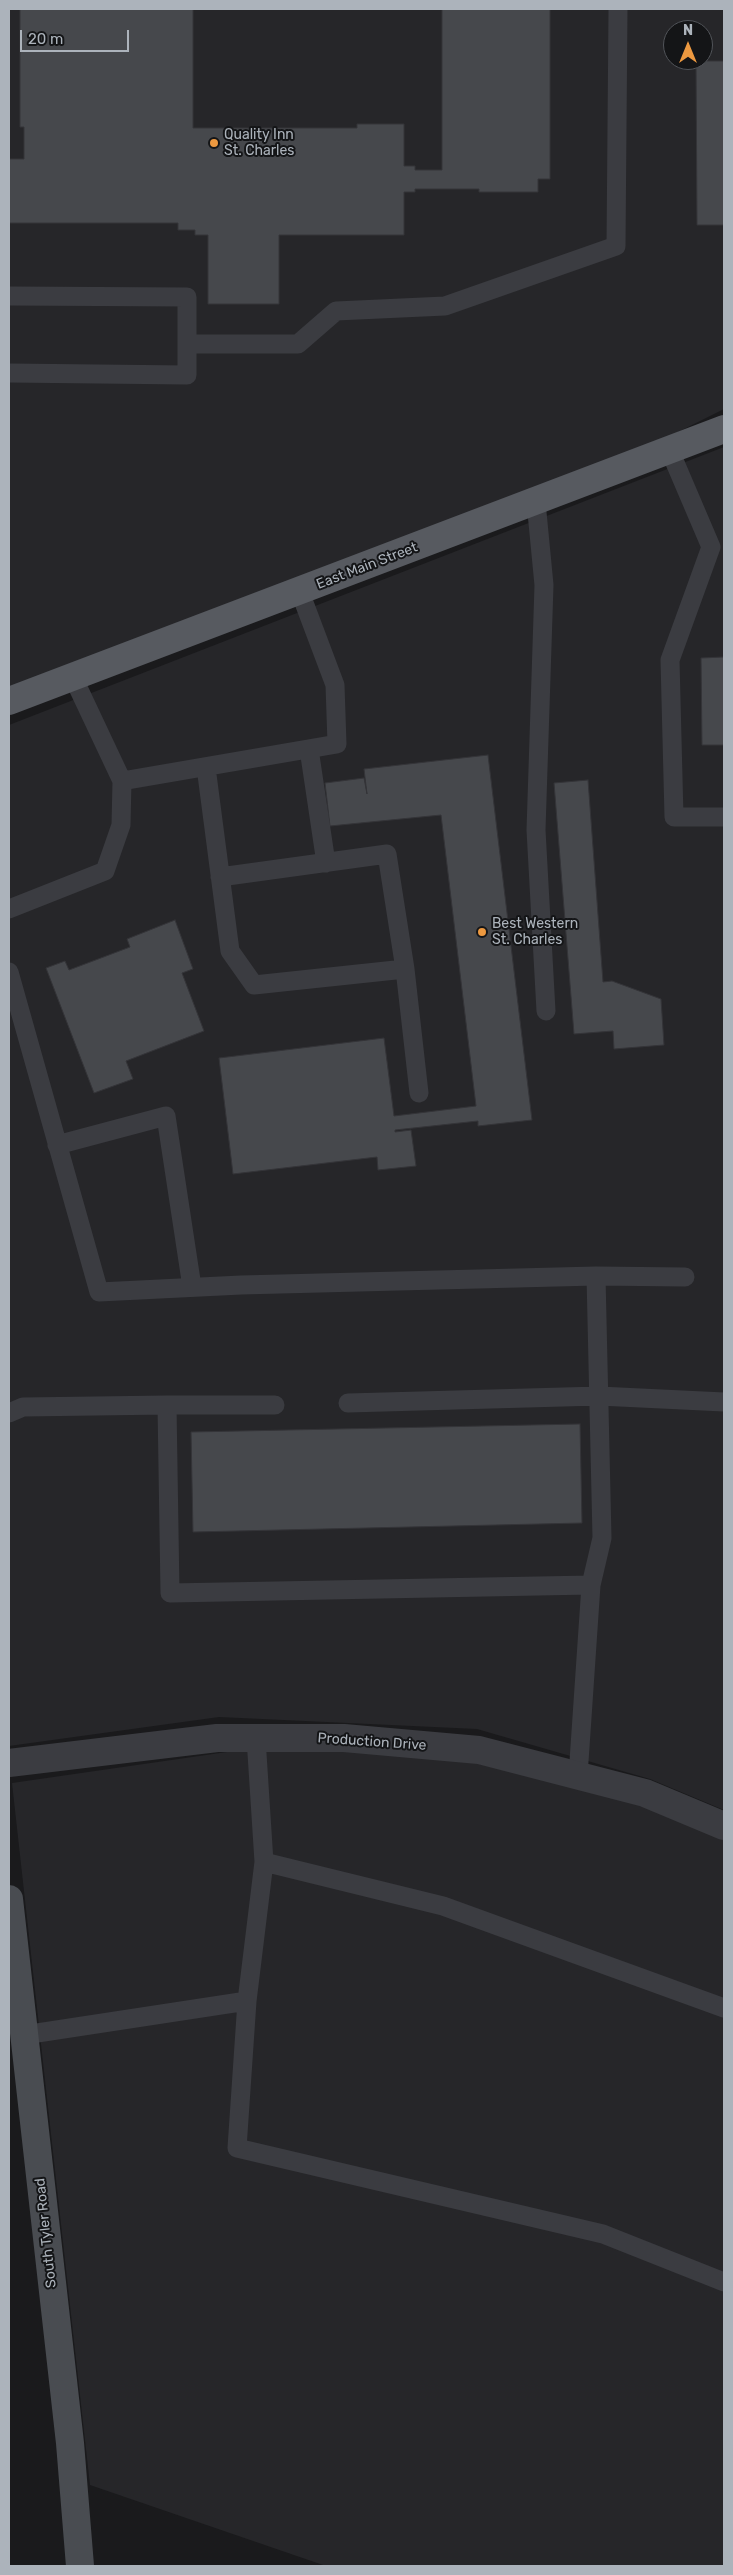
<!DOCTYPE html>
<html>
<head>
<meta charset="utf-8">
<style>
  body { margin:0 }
  #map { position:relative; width:733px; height:2575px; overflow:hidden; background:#1a1a1c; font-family:Rubik,sans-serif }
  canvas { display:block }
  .frame { position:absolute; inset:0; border:10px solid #acb3bb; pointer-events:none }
  .north { position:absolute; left:663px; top:20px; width:50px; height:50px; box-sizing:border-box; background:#141517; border:1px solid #515459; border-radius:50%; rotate:0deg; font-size:14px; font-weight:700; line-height:20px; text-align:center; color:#acb3bb }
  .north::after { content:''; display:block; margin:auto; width:18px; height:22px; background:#ed9940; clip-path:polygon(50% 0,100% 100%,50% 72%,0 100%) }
  .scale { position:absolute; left:20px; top:30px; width:109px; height:22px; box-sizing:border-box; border:2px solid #acb3bb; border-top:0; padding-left:6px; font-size:15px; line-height:18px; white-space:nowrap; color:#acb3bb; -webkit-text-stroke:4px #141517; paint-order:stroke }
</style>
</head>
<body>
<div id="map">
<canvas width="733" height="2575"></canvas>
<div class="frame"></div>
<div class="north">N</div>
<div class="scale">20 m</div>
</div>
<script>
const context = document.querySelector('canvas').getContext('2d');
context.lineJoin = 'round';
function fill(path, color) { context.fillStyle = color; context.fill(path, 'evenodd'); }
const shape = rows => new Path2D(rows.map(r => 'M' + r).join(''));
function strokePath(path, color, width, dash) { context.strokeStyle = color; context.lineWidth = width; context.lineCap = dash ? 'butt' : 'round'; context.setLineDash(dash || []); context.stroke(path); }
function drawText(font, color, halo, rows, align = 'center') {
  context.font = font + ' Rubik,sans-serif'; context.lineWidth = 4; context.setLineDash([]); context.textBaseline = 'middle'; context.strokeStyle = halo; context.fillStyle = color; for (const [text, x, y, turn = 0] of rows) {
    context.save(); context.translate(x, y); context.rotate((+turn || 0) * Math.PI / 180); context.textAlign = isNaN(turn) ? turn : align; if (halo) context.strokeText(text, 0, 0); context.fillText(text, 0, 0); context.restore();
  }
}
const built = shape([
  [9,9,724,9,724,409,670,436,9,687],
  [673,30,703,30,703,60,673,60],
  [724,447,724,1810,650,1779,477,1729,219,1717,9,1746,9,725],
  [227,1752,378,1752,476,1763,632,1802,724,1840,724,2566,326,2566,90,2485,12,1783]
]);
const building = shape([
  [20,9,193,9,193,128,357,128,357,124,404,124,404,166,415,166,415,170,442,170,442,9,550,9,550,179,538,179,538,192,479,192,479,189,415,189,415,192,404,192,404,235,279,235,279,304,208,304,208,235,195,235,195,230,178,230,178,223,9,223,9,159,24,159,24,127,20,127,20,9],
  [696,61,724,61,724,225,697,225,696,61],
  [724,657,724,745,702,745,701,658,724,657],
  [488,755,532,1120,478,1126,478,1121,395,1130,395,1132,411,1130,416,1166,378,1170,377,1157,233,1174,219,1058,384,1038,394,1116,476,1106,441,815,330,826,325,783,364,778,367,794,364,769,488,755],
  [588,780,603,982,612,981,661,999,664,1045,614,1049,613,1031,574,1034,554,783,588,780],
  [175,920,193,969,182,973,204,1031,126,1061,133,1079,94,1093,46,968,65,961,69,970,130,947,127,939,175,920],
  [580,1424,582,1523,193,1532,191,1432,580,1424]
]);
const lane = shape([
  [9,296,187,297,187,375,9,373],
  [187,344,298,344,336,311,445,306,616,246,618,9],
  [670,451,711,547,670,660,674,817,724,817],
  [536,502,544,585,536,830,546,1011],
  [309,749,326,863],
  [206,767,230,951,254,985,405,969,419,1093],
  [122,781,337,744,335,685,300,592],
  [220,877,387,854,405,969],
  [9,909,105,871,121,825,122,781,73,677],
  [9,972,99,1292,241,1285,596,1276,602,1538,591,1585,170,1593,167,1405,23,1407,9,1413],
  [57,1145,166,1116,192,1287],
  [596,1276,685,1277],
  [348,1403,599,1396,724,1402],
  [167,1405,275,1405],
  [578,1776,591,1585],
  [264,1862,443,1906,724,2008],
  [247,2001,237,2148,603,2234,724,2282],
  [24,2035,247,2001,264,1862,256,1738]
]);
const street = shape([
  [9,1763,217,1738,344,1738,479,1750,645,1793,724,1826]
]);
const secondary = shape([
  [9,1899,70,2443,80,2566]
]);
const primary = shape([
  [9,701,724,429]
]);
const markers = [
  [214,143,5,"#ed9940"],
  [482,932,5,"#ed9940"]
];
const poiNames = [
  ["Quality Inn",224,135],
  ["St. Charles",224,151],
  ["Best Western",492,924],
  ["St. Charles",492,940]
];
const streetNames = [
  ["East Main Street",367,566,-21],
  ["Production Drive",372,1742,4],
  ["South Tyler Road",46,2233,-96]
];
fill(built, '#262629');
fill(building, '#46484c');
strokePath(building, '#343438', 1);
strokePath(lane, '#3b3c41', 19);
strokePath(street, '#3b3c41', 28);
strokePath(secondary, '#494c51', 28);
strokePath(primary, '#575a60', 28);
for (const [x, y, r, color] of markers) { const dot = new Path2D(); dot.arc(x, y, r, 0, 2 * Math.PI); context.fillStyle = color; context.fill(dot); strokePath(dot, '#141517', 2); }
drawText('14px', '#acb3bb', '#141517', poiNames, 'left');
drawText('14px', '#acb3bb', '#141517', streetNames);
</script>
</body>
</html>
